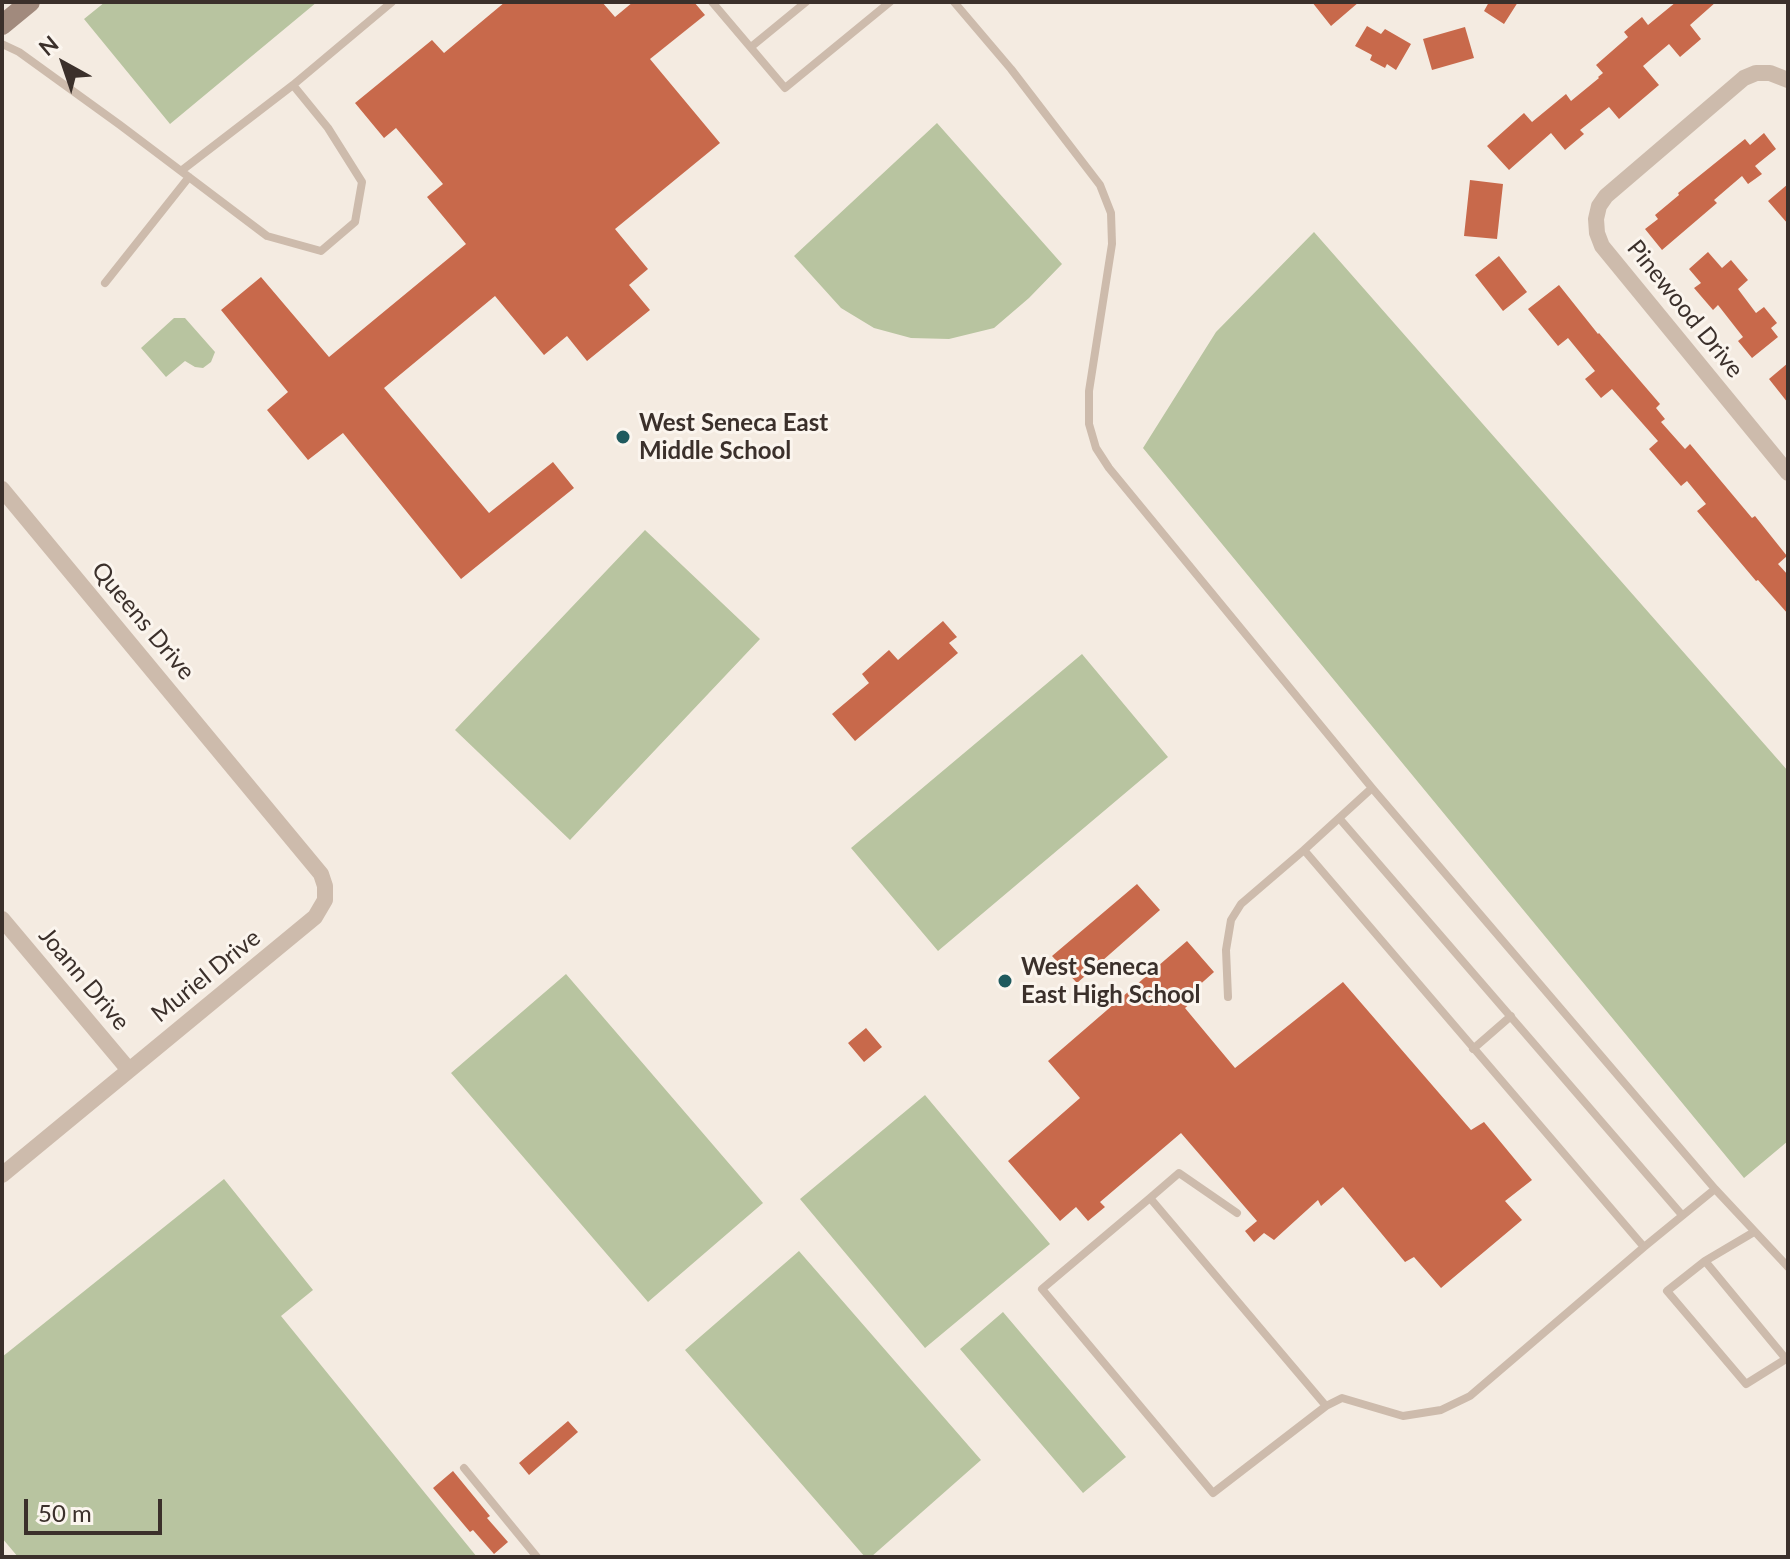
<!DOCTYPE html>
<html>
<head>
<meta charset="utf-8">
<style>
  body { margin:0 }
  #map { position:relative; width:1790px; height:1559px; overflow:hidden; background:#f4ebe1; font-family:Lato,sans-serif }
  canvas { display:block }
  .frame { position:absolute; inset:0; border:4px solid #3b302b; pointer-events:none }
  .north { position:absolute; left:24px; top:24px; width:80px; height:80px; -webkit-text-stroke:6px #fbf5ee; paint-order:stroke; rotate:320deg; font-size:22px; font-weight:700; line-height:32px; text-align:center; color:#3b302b }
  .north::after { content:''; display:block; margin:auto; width:28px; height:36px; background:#3b302b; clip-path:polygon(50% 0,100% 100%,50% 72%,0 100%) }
  .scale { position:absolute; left:24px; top:1499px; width:138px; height:36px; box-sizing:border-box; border:4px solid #3b302b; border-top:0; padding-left:10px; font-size:24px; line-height:28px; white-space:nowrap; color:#3b302b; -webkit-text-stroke:6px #fbf5ee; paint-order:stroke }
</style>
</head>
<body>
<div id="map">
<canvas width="1790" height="1559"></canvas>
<div class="frame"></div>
<div class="north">N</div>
<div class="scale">50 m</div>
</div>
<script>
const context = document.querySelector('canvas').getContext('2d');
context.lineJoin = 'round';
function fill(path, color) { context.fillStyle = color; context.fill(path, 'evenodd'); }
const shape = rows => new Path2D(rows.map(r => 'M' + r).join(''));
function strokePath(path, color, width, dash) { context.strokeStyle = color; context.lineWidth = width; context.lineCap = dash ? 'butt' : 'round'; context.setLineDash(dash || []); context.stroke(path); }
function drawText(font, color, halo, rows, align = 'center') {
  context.font = font + ' Lato,sans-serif'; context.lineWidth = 6; context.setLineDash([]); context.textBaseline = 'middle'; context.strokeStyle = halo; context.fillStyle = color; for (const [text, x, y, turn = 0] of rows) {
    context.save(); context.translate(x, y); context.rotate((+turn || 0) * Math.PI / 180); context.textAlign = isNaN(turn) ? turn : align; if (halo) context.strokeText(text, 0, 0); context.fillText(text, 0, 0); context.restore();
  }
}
const green = shape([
  [105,2,317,2,170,124,84,19],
  [937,123,1062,264,1029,298,994,328,949,339,911,338,874,328,841,308,794,256],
  [1314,232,1788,771,1788,1141,1744,1178,1143,448,1216,332],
  [174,318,185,318,215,352,211,362,203,368,195,367,185,361,166,377,141,348],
  [645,530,760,639,570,840,455,730],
  [1082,654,1168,757,938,951,851,848],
  [566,974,763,1203,648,1302,451,1073],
  [925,1095,1050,1244,925,1348,800,1199],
  [224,1179,313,1290,281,1316,477,1557,18,1557,2,1538,2,1357],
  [799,1251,981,1460,871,1557,865,1557,685,1350],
  [1003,1312,1126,1457,1083,1493,960,1349]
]);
const building = shape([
  [505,2,602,2,615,17,633,2,694,2,705,15,650,59,720,143,615,229,648,269,629,285,650,310,587,361,567,336,544,355,495,296,384,388,489,513,553,462,574,488,461,579,343,433,308,460,267,410,288,392,221,310,261,277,329,357,466,244,427,197,443,184,396,128,384,138,355,103,432,40,444,53],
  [1312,2,1359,2,1331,26],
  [1489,2,1518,2,1504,24,1484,11],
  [1676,2,1716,2,1690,25,1701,39,1680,57,1669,44,1643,66,1659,85,1619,119,1609,107,1580,130,1584,134,1565,150,1551,133,1509,170,1487,146,1524,113,1532,122,1566,94,1571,101,1599,78,1598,77,1603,73,1596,65,1628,37,1624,32,1642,17,1648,25],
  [1367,26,1381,34,1385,29,1411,44,1396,70,1387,64,1385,68,1370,60,1372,55,1355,46],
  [1465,27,1474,58,1432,70,1423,39],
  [1764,133,1776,149,1755,166,1762,174,1748,184,1742,176,1714,200,1717,203,1662,250,1645,229,1658,219,1655,215,1679,195,1678,193,1745,139,1750,145],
  [1470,180,1503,184,1497,239,1464,236],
  [1788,184,1788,224,1768,201],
  [1708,252,1722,268,1731,260,1748,280,1738,289,1756,313,1764,307,1777,323,1771,328,1778,337,1752,358,1738,341,1743,337,1718,305,1713,310,1694,288,1701,283,1689,269],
  [1499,256,1527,292,1503,311,1475,275],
  [1559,285,1598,334,1599,333,1660,404,1656,408,1665,419,1661,422,1685,449,1690,444,1752,518,1755,516,1787,556,1778,564,1788,575,1788,614,1758,580,1756,581,1697,511,1706,504,1687,481,1681,486,1649,449,1658,441,1612,389,1601,398,1585,379,1595,371,1568,338,1558,346,1528,309],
  [1788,363,1788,403,1769,379],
  [943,621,957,637,949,643,958,653,855,741,832,714,869,683,862,674,889,650,898,660],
  [1137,884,1160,910,1077,983,1052,956],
  [1187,941,1214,972,1186,997,1191,1003,1185,1008,1235,1068,1343,982,1471,1130,1484,1122,1532,1180,1505,1201,1522,1220,1441,1288,1414,1257,1405,1262,1343,1187,1321,1206,1318,1200,1274,1240,1264,1233,1254,1242,1245,1231,1257,1221,1181,1133,1100,1202,1105,1207,1088,1221,1076,1207,1060,1221,1008,1161,1080,1098,1048,1061],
  [866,1028,882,1047,864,1062,848,1043],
  [568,1421,578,1432,529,1475,519,1463],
  [453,1471,490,1516,487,1518,508,1542,494,1554,473,1530,470,1532,433,1488]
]);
const lane = shape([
  [712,2,785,88,890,2],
  [954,2,1011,69,1100,185,1111,213,1112,244,1089,391,1089,424,1096,448,1109,468,1372,788,1715,1189,1788,1267],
  [2,44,19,52,120,125,267,236,321,251,355,222,362,182,328,128,293,85,181,171],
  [751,47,806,2],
  [293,85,392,2],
  [105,283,189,177],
  [1372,788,1304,850,1644,1247],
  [1339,818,1682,1215],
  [1228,997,1226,950,1231,920,1241,904,1304,850],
  [1473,1049,1511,1016],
  [1150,1198,1042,1289,1213,1493,1326,1406,1342,1398,1403,1416,1441,1410,1470,1396,1644,1247,1715,1189],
  [1237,1213,1179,1173,1150,1198,1326,1406],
  [1705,1261,1786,1359,1746,1384,1667,1291,1705,1261,1754,1232],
  [464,1468,537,1557]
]);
const street = shape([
  [1788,80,1770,73,1756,73,1744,78,1606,196,1599,206,1596,219,1597,233,1602,246,1788,473],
  [2,489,321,874,325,886,325,900,315,917,2,1175],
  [2,919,129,1070]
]);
const secondary = shape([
  [2,25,30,2]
]);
const markers = [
  [623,437,8,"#1f5a5e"],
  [1005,981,8,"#1f5a5e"]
];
const streetNames = [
  ["Pinewood Drive",1685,309,51],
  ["Queens Drive",143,621,50],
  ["Muriel Drive",206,976,-39],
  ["Joann Drive",84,979,50]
];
const poiNames = [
  ["West Seneca East",639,423],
  ["Middle School",639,451],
  ["West Seneca",1021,967],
  ["East High School",1021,995]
];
fill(green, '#b8c4a0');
fill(building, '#c8694b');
strokePath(lane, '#cdbbac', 8);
strokePath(street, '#cdbbac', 16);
strokePath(secondary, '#a18a7d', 20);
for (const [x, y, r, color] of markers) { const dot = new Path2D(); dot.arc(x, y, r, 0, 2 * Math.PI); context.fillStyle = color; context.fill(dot); strokePath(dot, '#fbf5ee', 3); }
drawText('24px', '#3b302b', '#fbf5ee', streetNames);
drawText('bold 24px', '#3b302b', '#fbf5ee', poiNames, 'left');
</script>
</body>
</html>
